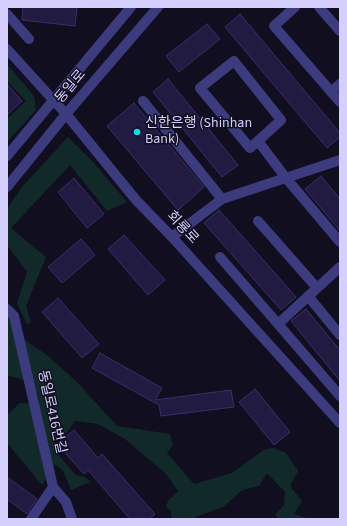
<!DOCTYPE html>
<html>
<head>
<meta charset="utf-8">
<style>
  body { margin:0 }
  #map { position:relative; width:347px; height:526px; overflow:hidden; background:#110e20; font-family:"Source Sans 3",sans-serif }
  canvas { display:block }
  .frame { position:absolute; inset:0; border:8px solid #d4cffd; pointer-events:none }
</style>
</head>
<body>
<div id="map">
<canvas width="347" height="526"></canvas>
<div class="frame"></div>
</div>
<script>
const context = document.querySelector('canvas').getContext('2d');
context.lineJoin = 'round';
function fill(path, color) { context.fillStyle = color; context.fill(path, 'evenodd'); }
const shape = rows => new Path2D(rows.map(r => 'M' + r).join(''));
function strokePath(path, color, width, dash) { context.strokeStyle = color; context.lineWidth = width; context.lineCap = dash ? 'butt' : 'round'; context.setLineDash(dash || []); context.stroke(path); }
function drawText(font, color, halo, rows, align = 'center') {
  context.font = font + ' "Source Sans 3","Noto Sans KR",sans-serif'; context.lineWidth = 3; context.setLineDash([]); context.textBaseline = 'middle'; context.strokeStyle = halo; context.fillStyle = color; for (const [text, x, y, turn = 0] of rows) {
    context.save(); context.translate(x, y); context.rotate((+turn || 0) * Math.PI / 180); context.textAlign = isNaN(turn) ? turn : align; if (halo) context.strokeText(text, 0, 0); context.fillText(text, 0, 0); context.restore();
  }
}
const green = shape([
  [7,64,34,96,36,110,7,142,7,119,26,101,7,81],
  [68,137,93,162,127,202,107,211,70,165,11,228,46,257,26,306,31,323,27,324,17,303,27,272,10,249,7,247,7,209,22,187],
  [7,309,17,313,25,340,47,355,77,382,117,426,170,434,173,445,167,453,194,484,232,473,265,449,273,448,286,453,298,471,290,486,302,501,294,514,310,519,279,519,275,515,284,505,285,492,267,473,259,486,242,490,223,507,190,519,171,519,171,512,166,506,168,501,178,491,166,474,125,439,98,424,75,421,66,433,54,441,59,456,68,466,76,475,85,477,90,482,71,490,64,472,55,464,42,485,7,443,7,415,20,403,39,404,38,394,31,382,7,375]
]);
const building = shape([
  [23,7,77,7,75,26,22,20,23,7],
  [240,14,340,133,340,137,327,148,225,27,240,14],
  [207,24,220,39,179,72,166,56,207,24],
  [168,79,238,165,222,177,153,92,168,79],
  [7,84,22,101,7,115,7,84],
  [134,103,204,187,178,210,107,126,134,103],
  [321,176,340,199,340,231,305,189,321,176],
  [74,178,104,214,87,228,58,192,74,178],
  [219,210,296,297,281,310,204,223,219,210],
  [124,235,165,280,148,295,108,249,124,235],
  [81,239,95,255,62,283,48,267,81,239],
  [58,298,99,344,82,358,42,312,58,298],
  [306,309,340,350,340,381,291,321,306,309],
  [100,353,162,388,155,400,231,390,234,407,161,416,159,405,92,368,100,353],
  [255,389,290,432,274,445,239,402,255,389],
  [74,430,98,458,102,454,155,514,150,519,130,519,88,470,84,474,57,444,74,430],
  [7,477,37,499,27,514,7,499,7,477]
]);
const minor = shape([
  [295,7,274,26,340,102],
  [319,7,340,31],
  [7,14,29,39],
  [7,49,66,114,136,200,172,237,340,423],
  [331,92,340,84],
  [143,101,222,199],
  [258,141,281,120,234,61,200,88,250,148,258,141,286,178,340,242],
  [7,156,131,7],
  [7,187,66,114,158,7],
  [258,221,317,288],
  [172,237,222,199,340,160],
  [220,257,278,324,340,267],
  [308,296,340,335],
  [7,309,14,316,53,487,31,519],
  [278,324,340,396],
  [53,487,66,502,72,519]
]);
const markers = [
  [137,132,4,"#09dbef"]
];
const streetNames = [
  ["동일로",71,87,-50],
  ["회룡로",182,228,47],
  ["동일로416번길",51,412,77]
];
const poiNames = [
  ["신한은행 (Shinhan",145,124],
  ["Bank)",145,140]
];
fill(green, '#112a29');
fill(building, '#221b41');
strokePath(building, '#392e6c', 1);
strokePath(minor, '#3c3b7e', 10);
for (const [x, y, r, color] of markers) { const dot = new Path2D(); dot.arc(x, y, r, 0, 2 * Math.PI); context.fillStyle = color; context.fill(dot); strokePath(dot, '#110e20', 1.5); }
drawText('14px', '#d4cffd', '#110e20', streetNames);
drawText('14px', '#d4cffd', '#110e20', poiNames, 'left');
</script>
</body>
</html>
